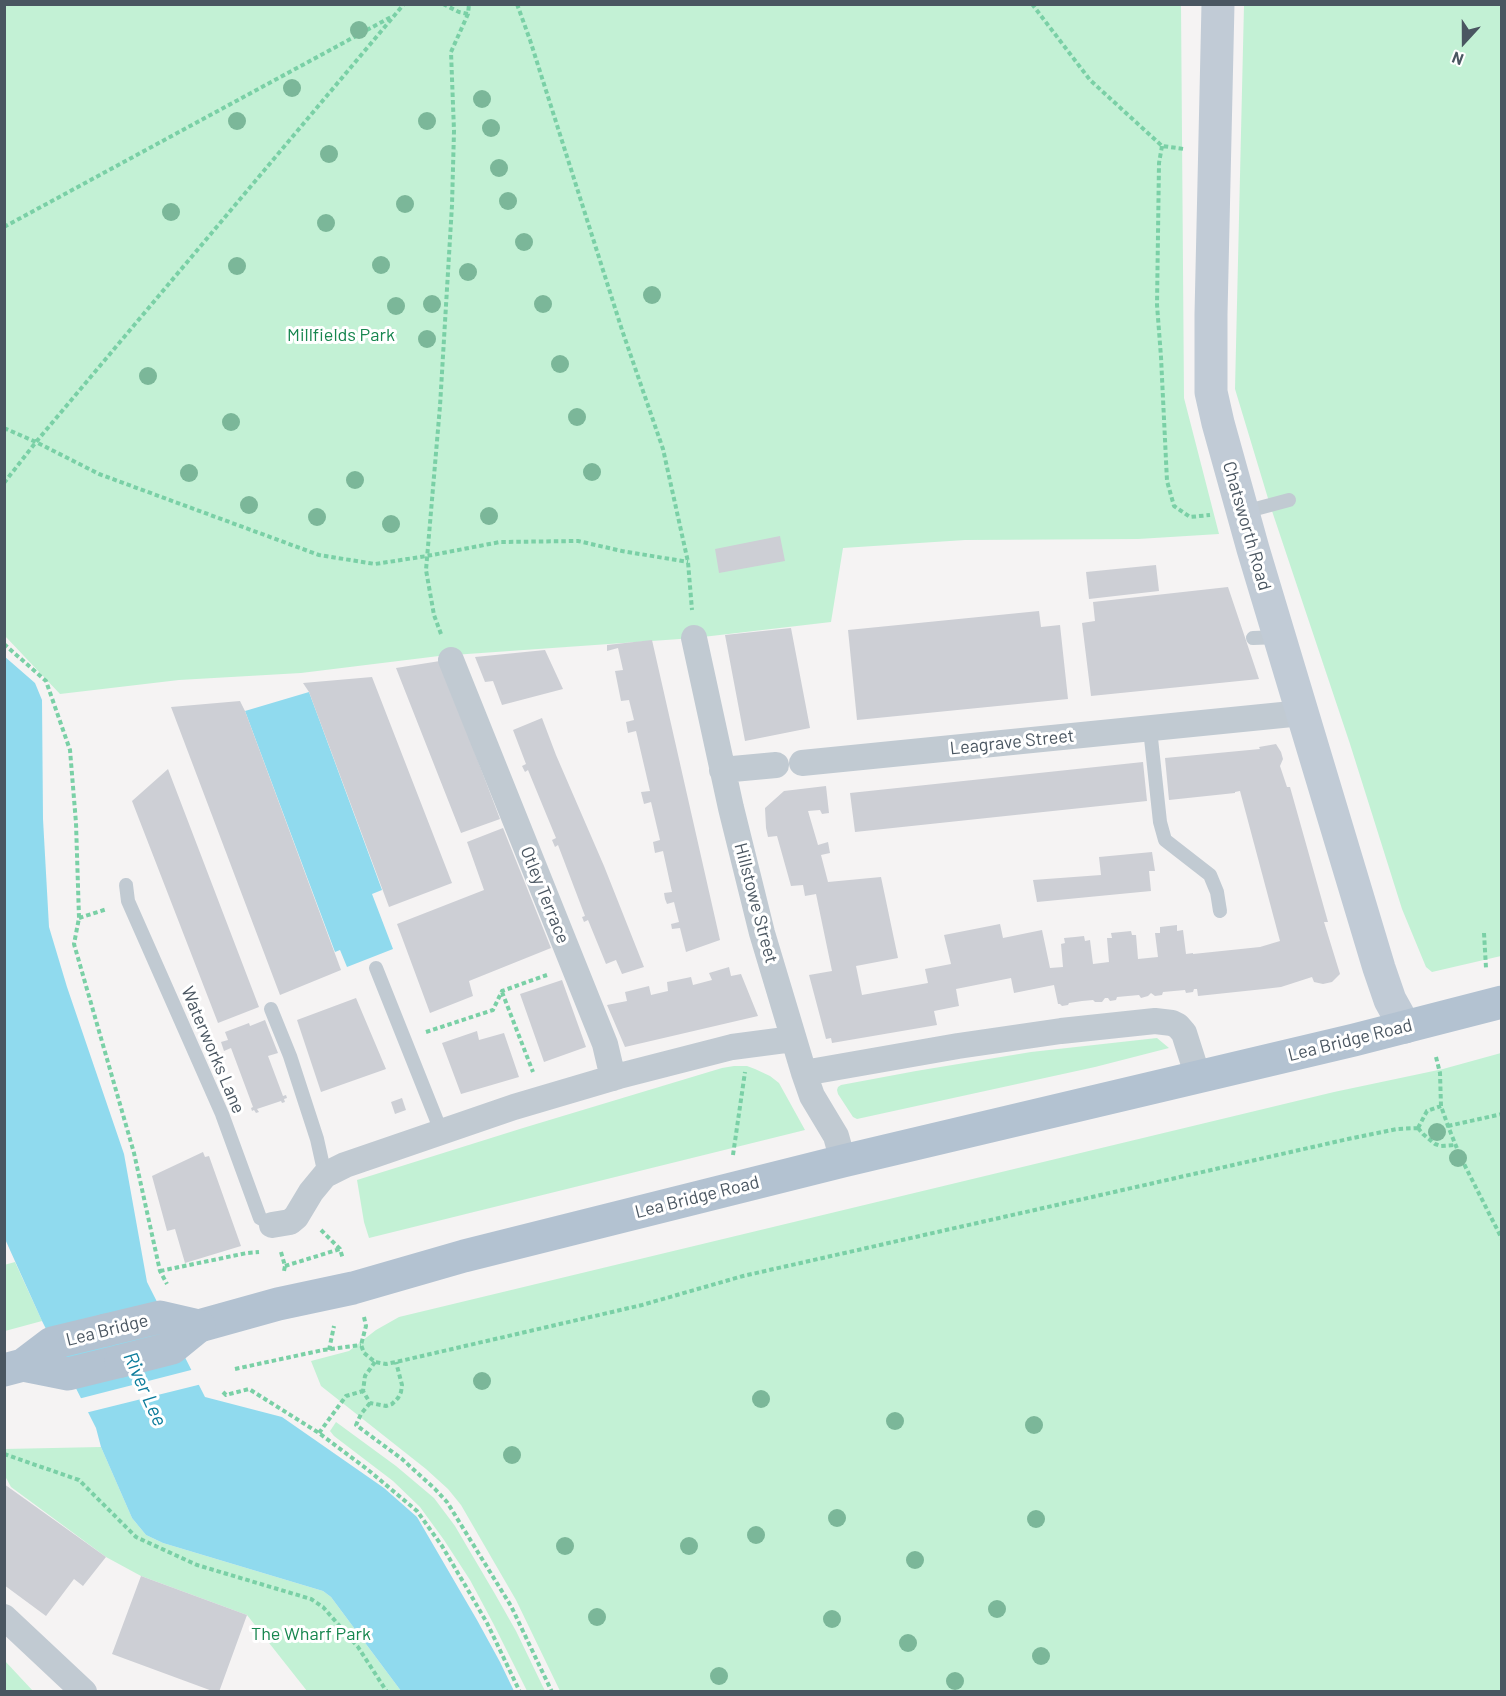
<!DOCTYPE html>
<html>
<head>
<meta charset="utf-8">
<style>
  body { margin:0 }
  #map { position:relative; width:1506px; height:1696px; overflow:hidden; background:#f5f3f3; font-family:Barlow,sans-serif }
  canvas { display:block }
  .frame { position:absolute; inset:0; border:6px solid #4a5661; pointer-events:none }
  .north { position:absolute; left:1434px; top:12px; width:60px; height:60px; -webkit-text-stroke:4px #fff; paint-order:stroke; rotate:201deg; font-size:16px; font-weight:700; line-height:24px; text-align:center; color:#4a5661 }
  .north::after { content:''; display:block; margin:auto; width:21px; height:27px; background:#4a5661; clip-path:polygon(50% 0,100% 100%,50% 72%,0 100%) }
</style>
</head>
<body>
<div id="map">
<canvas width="1506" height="1696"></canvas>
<div class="frame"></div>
<div class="north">N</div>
</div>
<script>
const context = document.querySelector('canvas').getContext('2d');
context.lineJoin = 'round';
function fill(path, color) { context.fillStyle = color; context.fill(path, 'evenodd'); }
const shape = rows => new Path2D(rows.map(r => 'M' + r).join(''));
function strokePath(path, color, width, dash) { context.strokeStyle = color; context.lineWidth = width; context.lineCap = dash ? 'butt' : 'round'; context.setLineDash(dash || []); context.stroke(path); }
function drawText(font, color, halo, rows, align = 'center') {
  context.font = font + ' Barlow,sans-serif'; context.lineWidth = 6; context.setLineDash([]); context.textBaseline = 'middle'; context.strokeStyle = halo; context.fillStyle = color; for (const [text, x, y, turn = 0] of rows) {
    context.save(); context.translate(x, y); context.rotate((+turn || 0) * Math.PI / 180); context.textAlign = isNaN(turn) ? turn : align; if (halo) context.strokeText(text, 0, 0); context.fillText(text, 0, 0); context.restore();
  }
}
const green = shape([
  [4,5,1181,5,1184,398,1219,534,1138,539,965,540,843,548,831,622,694,638,439,656,301,673,179,680,60,694,5,636],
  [1244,5,1501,5,1501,956,1432,972,1426,967,1402,909,1350,744,1270,505,1235,389],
  [1157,1038,1169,1048,1095,1067,857,1119,853,1117,838,1094,837,1090,838,1087,841,1085,916,1071,1031,1052],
  [1501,1053,1501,1691,560,1691,516,1600,461,1505,448,1489,426,1469,321,1386,311,1361,349,1351,376,1330,399,1317,1334,1092,1443,1069],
  [734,1066,747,1066,755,1069,770,1076,779,1083,805,1130,369,1238,364,1222,357,1180,523,1128,722,1068],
  [15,1262,42,1321,5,1331,4,1265],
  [336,1422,396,1466,434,1498,455,1526,495,1594,516,1631,545,1691,527,1691,493,1623,470,1580,444,1540,420,1507,393,1481,334,1436,330,1431],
  [101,1447,132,1518,146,1535,163,1543,323,1591,331,1597,401,1691,307,1691,247,1615,141,1576,106,1557,11,1487,5,1476,4,1449],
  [4,1661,5,1661,33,1691,5,1691]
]);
const water = shape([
  [4,656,35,683,42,700,43,819,49,927,67,987,124,1154,147,1282,205,1397,282,1417,384,1488,417,1517,477,1620,500,1662,514,1691,401,1691,331,1597,323,1591,163,1543,146,1535,132,1518,101,1447,96,1428,42,1321,5,1239],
  [309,692,382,890,372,894,393,949,347,967,340,950,335,952,245,711]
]);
const pier = shape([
  [195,1369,202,1384,85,1413,78,1399]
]);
const building = shape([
  [780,536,785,561,719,573,715,549],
  [1156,565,1159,591,1089,599,1086,572],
  [1228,587,1259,679,1091,696,1082,623,1095,621,1093,602],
  [1039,611,1041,627,1060,625,1068,699,857,720,848,630],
  [791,628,810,728,745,741,725,635],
  [652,640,720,940,686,952,680,928,672,929,671,924,679,922,674,902,667,904,665,899,664,893,672,892,663,851,655,853,653,842,660,840,651,802,644,804,641,792,650,791,636,731,628,733,626,722,634,720,629,700,621,701,615,671,623,670,618,648,607,651,607,645],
  [545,650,563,689,502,705,493,681,485,682,475,657],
  [440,661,500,819,461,833,396,668],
  [372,677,452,883,389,907,309,692,303,683],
  [240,701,245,711,341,970,280,995,171,707],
  [542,718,556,755,604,866,644,967,622,974,616,960,606,964,588,920,584,922,582,917,585,916,558,845,555,847,552,840,556,838,528,770,525,772,522,766,526,764,513,730],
  [1276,744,1281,752,1283,759,1280,766,1287,787,1290,787,1328,922,1324,922,1340,974,1332,982,1323,984,1314,982,1312,977,1281,987,1264,989,1198,996,1197,989,1194,989,1193,992,1186,993,1185,990,1163,992,1162,995,1155,996,1151,993,1148,996,1141,998,1139,995,1117,997,1116,1000,1110,1001,1108,998,1105,998,1102,1002,1095,1002,1093,1000,1082,1001,1069,1003,1068,1005,1062,1006,1060,1004,1058,1004,1054,985,1014,993,1011,978,956,989,959,1006,934,1011,937,1025,832,1043,831,1038,826,1039,809,975,832,971,816,894,805,896,803,885,791,886,777,836,768,837,766,828,765,808,784,791,826,786,829,813,822,814,820,810,808,811,818,845,828,842,830,853,821,855,828,882,881,877,898,958,856,966,862,995,928,983,925,969,951,964,944,935,1000,924,1003,938,1042,930,1050,968,1063,967,1061,944,1065,943,1064,938,1075,937,1084,936,1085,941,1090,940,1093,964,1109,962,1107,938,1112,938,1111,933,1131,931,1132,935,1136,935,1138,959,1158,957,1155,933,1160,933,1160,927,1177,925,1177,931,1183,930,1186,954,1193,953,1193,954,1260,947,1280,941,1240,791,1235,792,1235,793,1169,800,1165,758,1260,749,1259,747],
  [1143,762,1147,801,855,832,850,793],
  [168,769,259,1007,218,1023,132,801],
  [503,828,551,948,469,981,473,996,430,1013,397,924,484,890,467,842],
  [1152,852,1155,871,1149,871,1151,891,1037,902,1033,880,1101,875,1099,857],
  [729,967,731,976,741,974,758,1016,625,1047,607,1005,627,1001,625,992,649,986,651,995,668,991,667,982,691,977,693,985,712,980,709,973],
  [562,980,586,1047,544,1062,520,994],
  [356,998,386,1069,321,1092,297,1020],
  [265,1020,278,1053,268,1056,283,1096,286,1095,287,1098,284,1099,285,1102,282,1103,281,1101,257,1109,259,1112,256,1113,254,1110,252,1111,251,1108,253,1107,231,1048,224,1051,221,1042,228,1040,225,1032,249,1023,250,1026],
  [477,1031,479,1040,504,1033,519,1077,461,1094,442,1043],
  [402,1098,406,1110,395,1114,391,1102],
  [203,1152,205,1157,209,1156,241,1246,185,1263,175,1229,167,1231,152,1176],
  [4,1484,106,1557,83,1586,74,1579,46,1616,4,1585],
  [141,1576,247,1615,219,1692,215,1692,112,1654]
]);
const path = shape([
  [443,4,459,12,468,14],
  [517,4,530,40,622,330,663,449,688,562,692,610],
  [1032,4,1090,80,1162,146,1184,149],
  [1162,146,1159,163,1157,305,1161,357,1167,481,1174,506,1190,517,1210,515],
  [4,227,391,17],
  [4,428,36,442,99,474,319,555,375,564,427,556,500,542,578,541,622,551,688,562],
  [4,483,36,442,404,4],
  [441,634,434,615,426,570,440,406,452,205,454,131,451,52,468,14,469,4],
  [4,644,46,681,70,750,76,823,79,918,74,944,134,1153,160,1271,167,1284],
  [79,918,107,909],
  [1484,933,1486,968],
  [502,992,533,1072],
  [426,1032,493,1010,502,991,547,975],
  [1436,1057,1440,1073,1441,1106,1448,1126,1460,1156,1502,1239],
  [1448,1126,1502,1114],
  [1418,1128,1423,1134,1435,1144,1441,1146,1455,1145],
  [1418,1128,1427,1111,1441,1106],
  [733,1155,745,1072],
  [321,1230,340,1249,343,1259],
  [281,1252,285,1266,284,1271],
  [285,1266,340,1249],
  [160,1271,247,1253,259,1252],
  [364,1317,366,1326,361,1345,364,1353,375,1362,386,1364,396,1362,642,1305,743,1276,1348,1139,1397,1129,1418,1128],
  [329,1350,334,1326],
  [375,1362,365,1376,363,1391,370,1403,386,1406,392,1404,398,1398,401,1392,402,1385,396,1362],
  [235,1369,323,1350,361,1345],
  [223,1392,226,1395,249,1389,319,1433,367,1469,417,1511,442,1546,465,1585,487,1623,520,1692],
  [370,1403,361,1414,356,1425,402,1459,435,1489,447,1502,511,1606,552,1692],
  [319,1433,346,1396,363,1391],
  [4,1454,79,1480,136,1537,197,1565,311,1599,323,1607,358,1647,387,1692]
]);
const lane = shape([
  [1244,512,1289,500],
  [1253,638,1280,637],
  [1150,729,1160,822,1165,840,1210,875,1217,892,1220,911],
  [126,885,128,901,222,1114,260,1218,272,1225],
  [376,968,441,1131],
  [271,1009,290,1056,317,1139,325,1175]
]);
const street = shape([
  [694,638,731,808,762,933,804,1073,812,1096,836,1136,843,1161],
  [451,660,605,1044,613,1078],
  [802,763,1302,713],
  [722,770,776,765],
  [804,1073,958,1046,1061,1031,1155,1021,1172,1023,1178,1026,1184,1033,1198,1077],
  [272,1225,290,1222,296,1217,311,1192,325,1175,345,1165,514,1107,619,1076,732,1047,793,1039],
  [4,1617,84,1692]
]);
const secondary = shape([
  [1218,4,1211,314,1211,392,1218,423,1253,549,1379,968,1390,1000,1405,1027]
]);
const primary = shape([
  [199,1326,278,1304,353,1288,464,1256,843,1161,1354,1040,1502,1002],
  [23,1365,68,1374,121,1361],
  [4,1370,23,1365,52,1343,106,1330]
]);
const primaryBridge = shape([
  [106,1330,160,1317,199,1326],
  [121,1361,172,1348,199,1326]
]);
const trees = [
  [359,30],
  [292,88],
  [482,99],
  [237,121],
  [427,121],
  [491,128],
  [329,154],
  [499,168],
  [508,201],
  [405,204],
  [171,212],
  [326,223],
  [524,242],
  [381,265],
  [237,266],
  [468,272],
  [652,295],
  [432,304],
  [543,304],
  [396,306],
  [427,339],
  [560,364],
  [148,376],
  [577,417],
  [231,422],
  [592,472],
  [189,473],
  [355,480],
  [249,505],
  [489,516],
  [317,517],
  [391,524],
  [1437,1132],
  [1458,1158],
  [482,1381],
  [761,1399],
  [895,1421],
  [1034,1425],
  [512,1455],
  [837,1518],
  [1036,1519],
  [756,1535],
  [565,1546],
  [689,1546],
  [915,1560],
  [997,1609],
  [597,1617],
  [832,1619],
  [908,1643],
  [1041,1656],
  [719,1676],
  [955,1681]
];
const parkNames = [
  ["Millfields Park",341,335],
  ["The Wharf Park",311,1634]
];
const streetNames = [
  ["Chatsworth Road",1247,526,74],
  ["Leagrave Street",1012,742,-6],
  ["Otley Terrace",545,895,68],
  ["Hillstowe Street",756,903,75],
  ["Lea Bridge Road",1350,1040,-14],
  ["Waterworks Lane",213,1050,67],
  ["Lea Bridge Road",697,1197,-14],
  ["Lea Bridge",107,1330,-14]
];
const waterNames = [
  ["River Lee",145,1389,66]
];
fill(green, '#c3f1d5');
fill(water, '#90daee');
fill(pier, '#f5f3f3');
fill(building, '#cdcfd5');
strokePath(path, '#7ad0a6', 4, [4.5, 3]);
strokePath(lane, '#c1cad2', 14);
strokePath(street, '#c1cad2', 26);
strokePath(secondary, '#c1cbd6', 33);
strokePath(primary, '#b3c2d1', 33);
strokePath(primaryBridge, '#b3c2d1', 33);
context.fillStyle = '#7bb799';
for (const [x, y] of trees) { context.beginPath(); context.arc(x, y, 9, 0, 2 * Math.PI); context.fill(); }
drawText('18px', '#17864f', '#fff', parkNames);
drawText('18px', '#4a5661', '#fff', streetNames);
drawText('italic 20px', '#0c7c9b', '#fff', waterNames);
</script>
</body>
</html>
